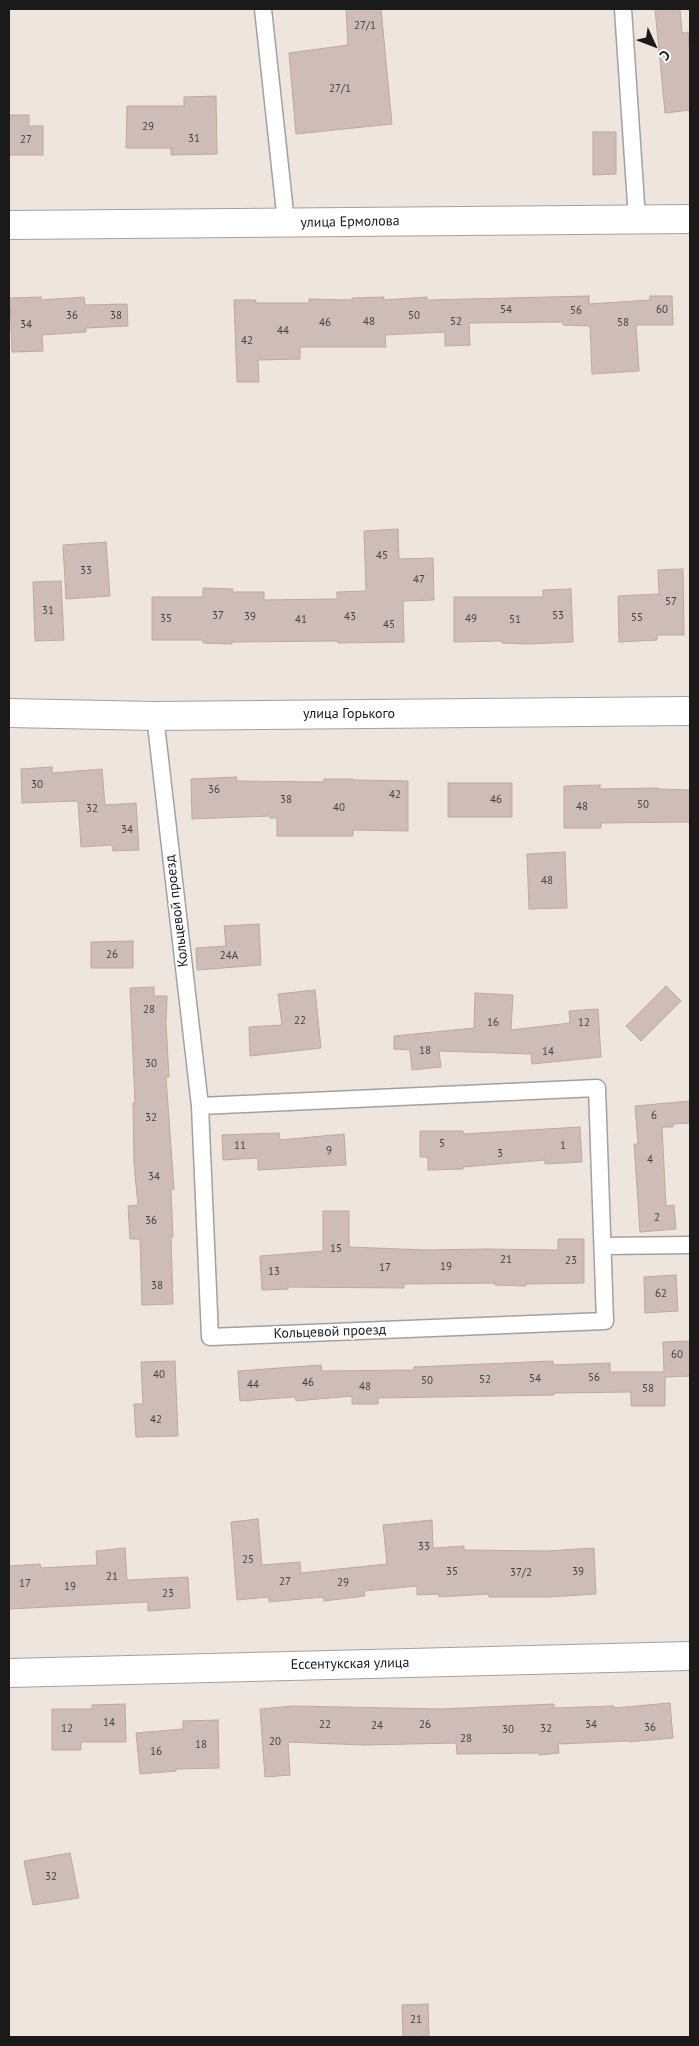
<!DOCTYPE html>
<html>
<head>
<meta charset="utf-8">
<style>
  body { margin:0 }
  #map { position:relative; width:699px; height:2046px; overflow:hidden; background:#eee5de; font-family:"PT Sans",sans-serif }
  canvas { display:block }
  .frame { position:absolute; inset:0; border:10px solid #1a1a1a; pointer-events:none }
  .north { position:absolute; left:629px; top:20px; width:50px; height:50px; -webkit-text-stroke:4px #fff; paint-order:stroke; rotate:133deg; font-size:14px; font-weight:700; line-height:20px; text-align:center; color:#1a1a1a }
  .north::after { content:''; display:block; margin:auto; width:18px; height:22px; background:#1a1a1a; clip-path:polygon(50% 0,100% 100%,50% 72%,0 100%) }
</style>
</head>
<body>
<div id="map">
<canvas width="699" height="2046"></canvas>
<div class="frame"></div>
<div class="north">С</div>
</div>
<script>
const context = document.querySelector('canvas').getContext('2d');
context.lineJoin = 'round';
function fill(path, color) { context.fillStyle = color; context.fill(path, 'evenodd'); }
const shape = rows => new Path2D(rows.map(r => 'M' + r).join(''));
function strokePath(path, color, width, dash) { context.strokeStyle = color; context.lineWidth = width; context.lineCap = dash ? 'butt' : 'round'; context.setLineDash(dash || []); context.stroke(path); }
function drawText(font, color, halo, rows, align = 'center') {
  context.font = font + ' "PT Sans",sans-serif'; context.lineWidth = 4; context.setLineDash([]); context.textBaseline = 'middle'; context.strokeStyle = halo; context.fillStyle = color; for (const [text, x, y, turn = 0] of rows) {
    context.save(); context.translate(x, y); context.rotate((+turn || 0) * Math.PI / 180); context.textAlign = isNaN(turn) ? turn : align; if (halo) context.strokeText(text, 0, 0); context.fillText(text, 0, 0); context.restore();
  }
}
const building = shape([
  [346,9,381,9,392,124,296,134,289,53,348,45,346,9],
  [655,9,680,9,682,33,688,32,690,55,690,110,665,113,655,9],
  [216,96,217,154,171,155,171,148,126,148,127,106,184,106,184,97,216,96],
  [9,115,29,115,29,126,43,126,43,155,9,155,9,115],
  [593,132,616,132,616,174,593,175,593,132],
  [589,296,589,304,650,300,650,296,672,296,673,325,636,325,639,371,592,374,590,326,563,325,563,322,469,323,470,345,445,346,445,332,385,335,386,347,300,347,300,359,258,360,259,382,237,382,234,300,256,300,256,303,309,303,309,299,352,300,352,298,384,297,384,300,427,297,427,300,589,296],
  [41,297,41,300,84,297,85,305,127,304,128,326,86,328,86,332,42,335,43,351,12,352,10,298,41,297],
  [398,529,399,559,433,558,434,600,403,601,404,642,338,643,338,641,232,642,232,644,203,643,203,640,152,640,152,597,203,597,203,588,233,589,232,592,264,592,264,600,337,599,337,592,366,591,364,531,398,529],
  [106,542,110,596,66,599,63,545,106,542],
  [683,569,684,635,657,635,657,640,619,642,618,596,659,594,658,570,683,569],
  [61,581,64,640,35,641,33,582,61,581],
  [571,589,573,642,527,644,502,643,502,641,454,642,454,597,543,597,543,590,571,589],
  [52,767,52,773,102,769,105,805,136,803,139,850,113,851,112,845,81,847,78,801,22,803,21,769,52,767],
  [236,777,237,781,324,782,324,779,353,779,353,780,408,781,408,831,353,830,353,836,277,836,277,818,270,818,270,816,192,819,191,779,236,777],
  [448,783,512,783,512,817,448,817,448,783],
  [600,785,600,789,658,788,658,789,690,790,690,822,601,823,601,828,564,828,564,786,600,785],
  [565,852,567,908,529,909,527,854,565,852],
  [259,924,261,965,197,970,196,948,226,946,224,926,259,924],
  [133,941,133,968,91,968,91,942,133,941],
  [666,986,681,1001,641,1041,626,1026,666,986],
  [154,987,154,996,167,996,166,1023,169,1077,166,1077,174,1189,171,1190,173,1237,171,1237,173,1304,142,1305,140,1239,130,1239,128,1206,138,1205,134,1164,133,1103,135,1103,130,988,154,987],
  [315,990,321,1048,250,1056,249,1027,282,1025,278,994,315,990],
  [475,993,513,995,511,1030,570,1023,569,1011,598,1009,601,1057,532,1064,531,1054,439,1051,441,1067,412,1070,410,1050,394,1049,394,1036,474,1028,475,993],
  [690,1101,690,1123,673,1124,673,1127,662,1127,666,1206,674,1205,676,1229,640,1232,634,1144,638,1144,635,1106,690,1101],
  [580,1127,582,1162,545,1164,545,1160,463,1167,463,1169,428,1170,428,1157,420,1157,420,1131,463,1131,463,1134,580,1127],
  [279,1133,280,1140,344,1134,346,1165,258,1170,258,1158,223,1160,222,1135,279,1133],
  [323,1211,349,1211,349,1247,426,1250,486,1249,558,1250,558,1239,584,1239,584,1283,526,1284,526,1286,495,1285,495,1283,404,1284,404,1288,288,1287,288,1289,262,1290,260,1256,323,1251,323,1211],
  [676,1275,678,1311,645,1313,644,1277,676,1275],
  [690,1341,690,1376,665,1377,665,1406,631,1406,631,1392,554,1393,554,1395,378,1398,378,1404,352,1404,352,1396,296,1401,295,1397,240,1401,238,1371,321,1365,322,1371,414,1370,414,1367,553,1361,553,1365,610,1363,610,1372,664,1372,663,1342,690,1341],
  [175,1361,178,1436,136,1437,134,1404,143,1404,141,1362,175,1361],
  [258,1519,262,1565,300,1562,301,1573,387,1564,383,1525,432,1520,433,1548,464,1546,464,1550,547,1551,594,1548,596,1594,549,1597,489,1597,489,1594,439,1597,439,1594,417,1595,417,1586,364,1591,365,1596,324,1601,324,1597,269,1602,269,1597,237,1600,231,1522,258,1519],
  [125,1548,127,1580,188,1577,190,1608,148,1611,148,1602,9,1609,9,1566,40,1564,41,1568,97,1565,96,1551,125,1548],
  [670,1703,673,1738,629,1742,628,1741,558,1744,559,1753,539,1755,539,1753,457,1754,456,1743,363,1745,288,1742,290,1775,265,1777,260,1709,293,1706,440,1709,554,1704,554,1708,614,1706,614,1708,670,1703],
  [125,1704,126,1742,81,1742,81,1750,52,1750,52,1709,92,1709,92,1705,125,1704],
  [218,1720,219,1768,176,1769,176,1771,140,1774,136,1733,183,1729,183,1721,218,1720],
  [70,1853,79,1898,33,1905,24,1861,70,1853],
  [428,2004,429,2036,403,2037,402,2005,428,2004]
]);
const service = shape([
  [263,9,286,222],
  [623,9,637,219],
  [155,716,200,1106,597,1088,605,1321,210,1337,200,1106],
  [604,1246,690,1245]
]);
const minor = shape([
  [9,713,155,716,690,711],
  [9,1673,690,1656]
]);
const tertiary = shape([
  [9,225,690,219]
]);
const numberNames = [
  ["27/1",365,26],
  ["27/1",340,89],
  ["29",148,127],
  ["31",194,139],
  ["27",26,140],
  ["54",506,310],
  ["60",662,310],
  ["56",576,311],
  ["36",72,316],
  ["38",116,316],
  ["50",414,316],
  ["48",369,322],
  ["52",456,322],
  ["46",325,323],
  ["58",623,323],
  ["34",26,325],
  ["44",283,331],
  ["42",247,341],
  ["45",382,556],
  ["33",86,571],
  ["47",419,580],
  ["57",671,602],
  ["31",48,611],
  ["37",218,616],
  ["53",558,616],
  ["39",250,617],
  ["43",350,617],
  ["55",637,618],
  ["35",166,619],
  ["49",471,619],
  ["41",301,620],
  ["51",515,620],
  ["45",389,625],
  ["30",37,785],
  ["36",214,790],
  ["42",395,795],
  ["38",286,800],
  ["46",496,800],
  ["50",643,805],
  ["48",582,807],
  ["40",339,808],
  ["32",92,809],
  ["34",127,830],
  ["48",547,881],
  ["26",112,955],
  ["24А",229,956],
  ["28",149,1010],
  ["22",300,1021],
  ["16",493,1023],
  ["12",584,1023],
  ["18",425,1051],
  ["14",548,1052],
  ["30",151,1064],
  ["6",654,1116],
  ["32",151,1118],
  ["5",442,1144],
  ["11",240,1146],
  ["1",563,1146],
  ["9",329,1151],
  ["3",500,1154],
  ["4",650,1160],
  ["34",154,1177],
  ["2",657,1218],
  ["36",151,1221],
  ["15",336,1249],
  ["21",506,1260],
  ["23",571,1261],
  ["19",446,1267],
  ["17",385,1268],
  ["13",274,1272],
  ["38",157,1286],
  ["62",661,1294],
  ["60",677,1355],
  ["40",159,1375],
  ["56",594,1378],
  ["54",535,1379],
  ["52",485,1380],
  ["50",427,1381],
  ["46",308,1383],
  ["44",253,1385],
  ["48",365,1387],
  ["58",648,1389],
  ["42",156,1420],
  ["33",424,1547],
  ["25",248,1560],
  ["35",452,1572],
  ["39",578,1572],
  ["37/2",521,1573],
  ["21",112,1577],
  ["27",285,1582],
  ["29",343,1583],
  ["17",25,1584],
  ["19",70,1587],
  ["23",168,1594],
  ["14",109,1723],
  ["22",325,1725],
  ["26",425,1725],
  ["34",591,1725],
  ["24",377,1726],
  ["36",650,1728],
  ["12",67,1729],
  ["32",546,1729],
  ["30",508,1730],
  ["28",466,1739],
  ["20",275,1742],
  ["18",201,1745],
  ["16",156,1752],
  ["32",51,1877],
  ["21",416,2020]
];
const streetNames = [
  ["улица Ермолова",350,222,-1],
  ["улица Горького",349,714],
  ["Кольцевой проезд",177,911,-97],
  ["Кольцевой проезд",330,1332,-2],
  ["Ессентукская улица",350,1664,-1]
];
fill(building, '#cdbcb7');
strokePath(building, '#c0a79f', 1);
strokePath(service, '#a1a1a1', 19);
strokePath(minor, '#a1a1a1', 30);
strokePath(tertiary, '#a1a1a1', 30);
strokePath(service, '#fff', 16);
strokePath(minor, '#fff', 28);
strokePath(tertiary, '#fff', 28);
drawText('11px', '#474241', null, numberNames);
drawText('14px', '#1a1a1a', '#fff', streetNames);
</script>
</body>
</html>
